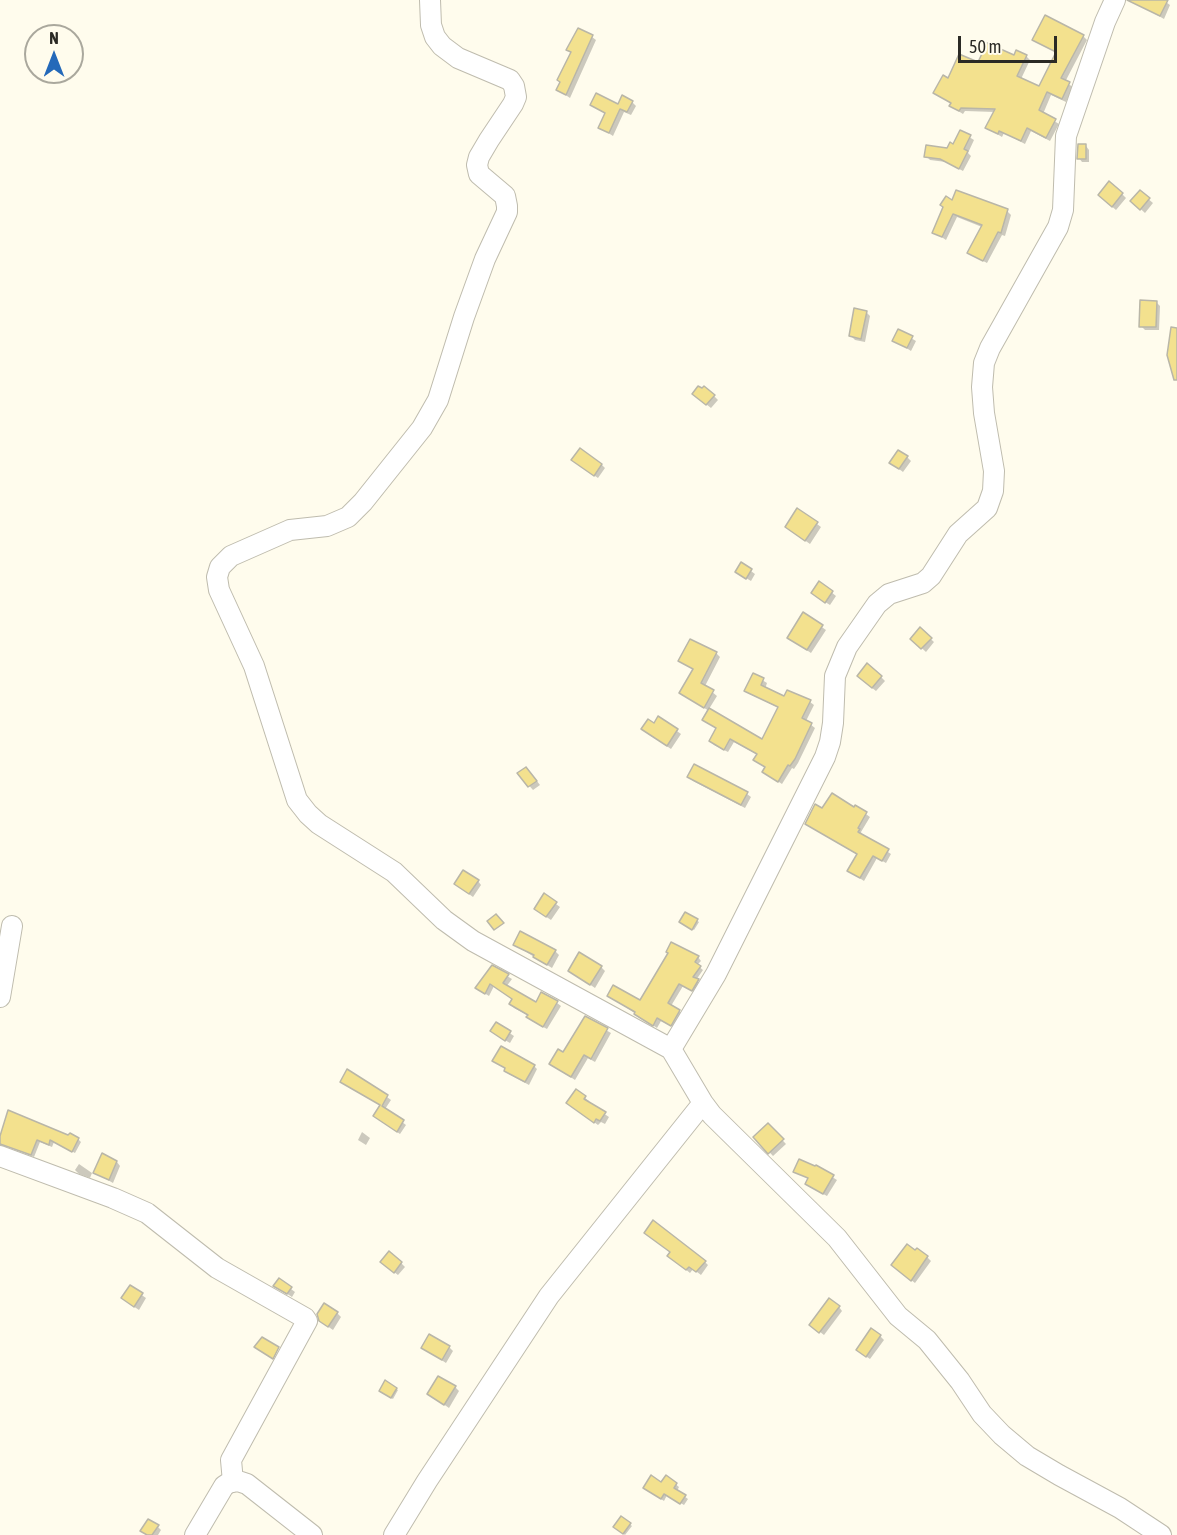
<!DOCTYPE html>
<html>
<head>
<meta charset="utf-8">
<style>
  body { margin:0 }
  #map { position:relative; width:1177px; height:1535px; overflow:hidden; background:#fffced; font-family:"Asap Condensed",sans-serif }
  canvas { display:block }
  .north { position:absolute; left:24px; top:24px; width:60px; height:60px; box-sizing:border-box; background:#fffced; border:2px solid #aaa89d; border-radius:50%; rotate:0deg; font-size:16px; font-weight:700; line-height:24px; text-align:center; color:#2b2a25 }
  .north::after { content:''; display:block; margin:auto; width:21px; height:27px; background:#2469b9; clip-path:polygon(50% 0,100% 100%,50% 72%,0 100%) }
  .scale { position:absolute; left:958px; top:36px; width:99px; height:27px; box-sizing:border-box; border:3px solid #2b2a25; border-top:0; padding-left:8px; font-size:18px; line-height:21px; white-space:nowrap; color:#2b2a25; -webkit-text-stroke:4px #fffced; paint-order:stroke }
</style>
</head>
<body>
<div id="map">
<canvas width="1177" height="1535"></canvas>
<div class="north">N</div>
<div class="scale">50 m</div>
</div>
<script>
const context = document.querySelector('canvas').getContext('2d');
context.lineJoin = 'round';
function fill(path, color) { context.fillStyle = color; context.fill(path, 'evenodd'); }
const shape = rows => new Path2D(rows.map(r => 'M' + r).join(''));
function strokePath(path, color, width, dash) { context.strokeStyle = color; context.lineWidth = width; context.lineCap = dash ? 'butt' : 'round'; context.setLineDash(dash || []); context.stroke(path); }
const shadow = shape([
  [1146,0,1163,0,1170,5,1164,19,1143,7],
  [1083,36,1087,40,1065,82,1073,87,1066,102,1051,95,1043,114,1059,124,1050,141,1031,131,1025,144,1004,133,1002,137,987,128,995,112,965,111,963,114,955,109,951,106,952,104,935,93,949,80,979,64,1026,56,1030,60,1021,79,1040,88,1057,53,1034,39],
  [592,37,596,40,570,98,558,90,572,53,568,50],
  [632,102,636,106,631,115,624,112,613,136,599,127,606,114,592,105,618,106],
  [961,132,974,140,968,153,971,156,963,171,946,162,930,160,926,156,954,146],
  [1086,146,1089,150,1089,162,1082,162,1079,158],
  [1140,192,1153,203,1145,213,1132,201],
  [1122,194,1126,198,1116,210,1103,199],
  [953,203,1007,211,1011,215,1005,236,1002,235,987,263,968,253,982,227,957,217,946,240,934,232,945,208],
  [1156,302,1160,306,1159,330,1145,330,1141,326],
  [866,312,870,316,865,342,855,340,851,336],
  [899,331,916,341,911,351,894,340],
  [714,396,718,400,711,408,697,397],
  [907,457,911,461,903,472,895,466],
  [577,464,602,465,605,468,598,478],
  [798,510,821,527,810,544,790,530],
  [741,564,755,574,751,581,741,575],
  [820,583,836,596,830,605,817,597],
  [803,614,826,630,811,653,793,641],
  [920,629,934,642,926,652,912,639],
  [716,653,720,657,705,686,717,696,709,709,762,742,779,708,750,694,746,691,754,675,767,683,765,689,785,698,810,702,814,705,806,721,815,728,798,763,794,769,792,768,782,784,764,772,767,768,755,760,758,755,734,742,728,752,714,745,711,741,718,729,708,723,709,711,681,693,694,670,680,661],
  [881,677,885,681,876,691,862,680],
  [659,718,681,734,671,749,647,733],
  [530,772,540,785,533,790,519,774],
  [689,777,747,794,751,797,745,808,693,781],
  [856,807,870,817,861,832,862,835,891,854,886,863,877,858,864,881,849,871,858,855,806,824,823,810],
  [478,881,481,885,473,897,455,884],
  [545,896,560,907,551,920,539,912],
  [686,914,699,922,694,930,683,923],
  [515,945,555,951,559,955,552,968],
  [698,957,701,961,697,965,703,970,696,980,701,984,696,993,683,986,671,1006,683,1014,675,1028,661,1021,657,1028,609,996,641,1002],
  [492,967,512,979,506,987,536,1004,557,1003,561,1006,547,1029,532,1021,529,1016,514,1008,511,1004,513,1000,494,986,489,996,481,991],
  [601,967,605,971,595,988,570,971],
  [585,1018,611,1033,595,1062,588,1058,575,1080,551,1064,564,1054],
  [496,1024,514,1036,510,1043,496,1035],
  [498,1064,534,1066,537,1069,529,1085,509,1074,506,1069],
  [341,1082,362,1082,387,1097,391,1100,385,1109,406,1125,400,1134,378,1119,382,1106],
  [576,1091,589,1101,588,1103,609,1117,605,1124,601,1122,598,1125,568,1103],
  [768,1125,786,1144,773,1156,755,1137],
  [362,1132,370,1138,366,1145,358,1140],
  [0,1139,78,1139,81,1142,75,1153,54,1142,52,1147,40,1142,34,1157,8,1147,0,1147],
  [117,1162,120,1166,113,1183,94,1172],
  [79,1164,92,1173,90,1178,79,1174,75,1170],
  [816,1167,837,1180,827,1196,810,1187,809,1179,795,1171],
  [927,1257,931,1261,915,1283,897,1269],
  [673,1259,705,1262,708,1265,701,1275,693,1269,690,1273],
  [401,1263,405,1267,398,1275,386,1266],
  [279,1280,295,1292,292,1297,275,1286],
  [130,1287,146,1298,139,1310,127,1302],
  [839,1307,842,1311,824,1335,815,1328],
  [337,1313,341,1317,333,1330,320,1321],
  [880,1336,884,1340,870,1359,861,1353],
  [449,1347,453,1351,446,1363,423,1348],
  [386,1382,398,1390,393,1399,382,1392],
  [455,1387,459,1391,449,1408,429,1394],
  [667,1477,679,1487,677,1491,688,1499,684,1505,667,1495,664,1501,648,1490,662,1484],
  [621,1518,632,1526,625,1535,615,1527],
  [158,1527,161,1530,158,1535,147,1535,142,1530]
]);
const building = shape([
  [1127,0,1168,0,1160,16,1127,0],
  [1045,15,1084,35,1061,78,1070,82,1062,99,1047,92,1039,110,1056,119,1046,138,1027,128,1021,141,999,131,998,134,985,128,995,109,961,108,959,111,949,106,951,103,933,93,943,75,948,78,959,54,978,62,987,43,1014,55,1016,50,1027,55,1017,76,1039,86,1056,52,1032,40,1045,15],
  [578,28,593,35,566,95,556,90,560,82,557,80,571,52,566,50,578,28],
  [596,93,618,104,622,95,633,101,627,112,620,109,609,133,598,128,605,113,590,105,596,93],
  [960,130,971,135,964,149,968,151,959,169,940,159,924,157,926,145,947,148,950,142,953,144,960,130],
  [1078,144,1086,144,1086,159,1077,159,1078,144],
  [1109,181,1123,193,1112,207,1098,195,1109,181],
  [956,190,1008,209,1001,233,998,232,983,261,967,253,982,225,953,214,942,237,932,233,943,207,940,205,946,196,952,200,956,190],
  [1140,190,1150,198,1140,210,1130,201,1140,190],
  [1140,300,1157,301,1156,327,1139,327,1140,300],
  [854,308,867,311,861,339,849,336,854,308],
  [1171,327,1177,328,1177,380,1174,380,1167,355,1171,327],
  [898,329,913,336,907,348,892,341,898,329],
  [698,386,702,388,704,386,715,395,706,405,692,394,698,386],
  [580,448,602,464,594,476,571,460,580,448],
  [898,450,908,456,899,469,889,463,898,450],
  [797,508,818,522,805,541,785,527,797,508],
  [741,562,752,569,746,579,735,572,741,562],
  [819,581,833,591,825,603,811,593,819,581],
  [803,612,823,625,807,650,787,638,803,612],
  [920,627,932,638,921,649,910,639,920,627],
  [690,639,717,652,701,683,714,690,704,708,679,693,693,669,678,661,690,639],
  [867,663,882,676,872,688,857,676,867,663],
  [753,673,764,678,761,685,784,696,787,690,811,700,802,718,812,723,795,759,790,766,788,765,778,782,762,772,765,767,753,760,757,754,730,739,724,750,709,741,716,728,702,720,709,708,762,739,778,707,744,691,753,673],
  [658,716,678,729,667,746,641,729,648,719,654,723,658,716],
  [694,764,748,792,741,805,687,777,694,764],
  [526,767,537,781,528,787,517,773,526,767],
  [832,793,854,807,855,805,867,812,858,828,860,829,858,832,889,849,882,861,873,856,860,878,847,871,857,854,805,824,815,804,822,808,832,793],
  [463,870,479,880,469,894,454,884,463,870],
  [544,893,557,902,546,917,534,909,544,893],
  [685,912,698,919,692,930,679,922,685,912],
  [496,914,504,923,494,930,487,921,496,914],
  [520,931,556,950,547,965,533,957,534,955,513,945,520,931],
  [671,942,699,956,695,962,701,966,693,977,699,979,692,991,679,984,668,1003,680,1010,671,1026,657,1018,653,1026,634,1014,635,1012,607,996,613,985,640,1000,668,953,666,952,671,942],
  [579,952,602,966,590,985,568,971,579,952],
  [492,965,509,974,503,983,536,1002,541,992,558,1001,543,1027,526,1017,528,1015,509,1004,512,999,490,984,485,994,475,988,492,965],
  [585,1016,608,1028,591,1059,584,1055,571,1077,549,1064,558,1049,563,1052,585,1016],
  [496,1022,511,1031,505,1041,490,1031,496,1022],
  [501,1046,535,1065,525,1082,504,1071,505,1068,492,1061,501,1046],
  [347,1069,388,1095,382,1106,404,1120,397,1132,373,1116,380,1105,340,1082,347,1069],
  [576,1089,586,1096,584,1099,606,1112,600,1121,596,1119,594,1123,566,1103,576,1089],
  [8,1110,68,1135,70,1133,79,1138,72,1152,50,1140,49,1145,37,1140,31,1155,0,1144,0,1136,8,1110],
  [768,1123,784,1139,768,1154,753,1137,768,1123],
  [102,1153,117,1161,109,1180,93,1173,102,1153],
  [799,1159,815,1166,816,1165,834,1175,823,1194,805,1184,808,1178,793,1172,799,1159],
  [653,1220,706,1261,696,1272,689,1267,686,1270,667,1256,670,1252,644,1233,653,1220],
  [907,1244,915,1250,917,1248,928,1256,911,1281,891,1265,907,1244],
  [389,1251,402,1262,394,1273,380,1262,389,1251],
  [279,1278,292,1287,287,1294,273,1286,279,1278],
  [130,1285,143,1293,134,1307,121,1298,130,1285],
  [829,1298,840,1306,819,1333,809,1325,829,1298],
  [324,1303,338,1312,328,1327,319,1321,317,1314,324,1303],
  [871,1328,881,1335,866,1357,856,1350,871,1328],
  [429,1334,450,1346,442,1360,421,1348,429,1334],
  [262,1337,279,1347,273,1359,254,1347,262,1337],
  [438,1376,456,1386,444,1405,427,1394,438,1376],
  [385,1380,397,1388,391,1398,379,1391,385,1380],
  [651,1475,661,1482,666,1475,677,1483,674,1488,686,1495,680,1504,664,1494,661,1499,643,1488,651,1475],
  [621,1516,631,1523,623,1534,613,1527,621,1516],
  [148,1519,159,1525,152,1535,147,1535,140,1531,148,1519]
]);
const minor = shape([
  [430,0,431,25,435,37,442,46,458,58,510,80,514,86,516,97,513,104,489,140,479,157,477,165,479,174,505,196,507,206,507,212,485,259,464,317,438,400,422,428,363,502,348,517,327,526,290,530,231,556,220,567,217,577,219,590,254,666,297,800,308,814,319,824,394,872,444,920,473,941,671,1049,716,974,825,757,830,742,833,723,835,676,847,647,877,604,889,594,923,583,931,576,958,534,987,508,993,491,994,471,984,413,982,387,984,363,990,348,1058,227,1063,210,1066,136,1105,22,1115,0],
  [0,997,12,926],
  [671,1049,703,1103,712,1115,837,1238,898,1316,927,1340,960,1381,982,1414,1002,1435,1027,1456,1059,1475,1120,1508,1161,1535],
  [0,1156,113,1198,147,1213,217,1268,305,1318,307,1321,231,1460,233,1482],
  [195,1535,224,1486,230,1482,238,1481,247,1484,312,1535],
  [394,1535,427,1481,549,1296,703,1103]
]);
fill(shadow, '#0003');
fill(building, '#f3e18e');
strokePath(building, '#b9b6a8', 1.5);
strokePath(minor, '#bfbcae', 22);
strokePath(minor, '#fff', 20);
</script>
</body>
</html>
